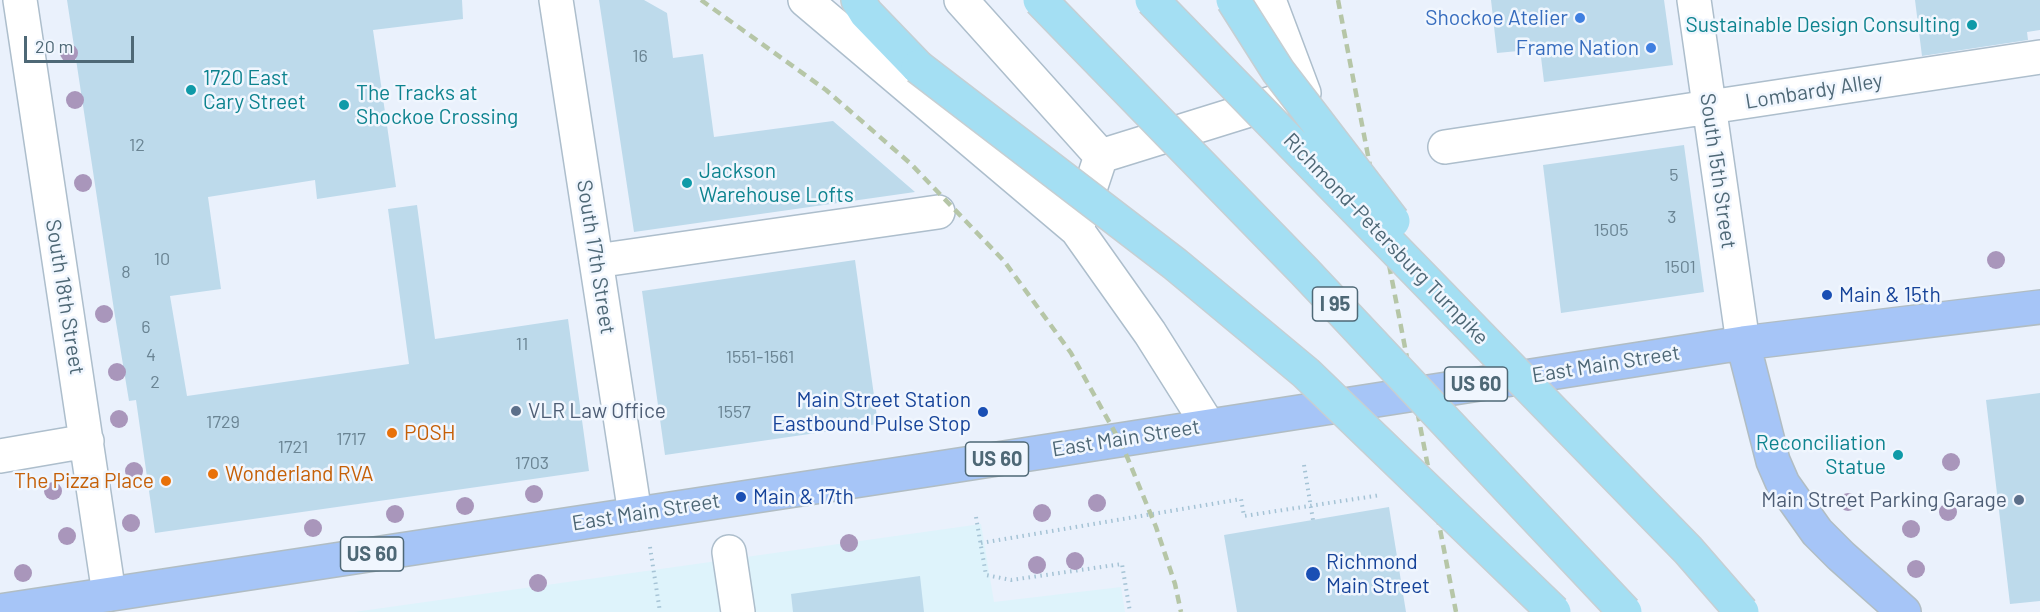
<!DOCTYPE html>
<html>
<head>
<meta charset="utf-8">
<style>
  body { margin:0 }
  #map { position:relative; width:2040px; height:612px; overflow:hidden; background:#eaf1fc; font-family:Barlow,sans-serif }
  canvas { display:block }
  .scale { position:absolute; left:24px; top:36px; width:110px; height:27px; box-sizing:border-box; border:3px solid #4e6876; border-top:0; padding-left:8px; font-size:18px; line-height:21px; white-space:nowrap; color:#4e6876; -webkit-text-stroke:4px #f0f6fe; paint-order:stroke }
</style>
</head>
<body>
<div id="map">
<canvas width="2040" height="612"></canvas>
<div class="scale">20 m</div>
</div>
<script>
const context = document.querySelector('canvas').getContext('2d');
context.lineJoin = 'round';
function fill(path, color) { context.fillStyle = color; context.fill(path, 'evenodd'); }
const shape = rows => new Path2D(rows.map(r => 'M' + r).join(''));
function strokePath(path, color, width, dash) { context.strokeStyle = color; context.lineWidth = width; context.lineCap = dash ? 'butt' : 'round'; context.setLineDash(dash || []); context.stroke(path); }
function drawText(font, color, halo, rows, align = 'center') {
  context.font = font + ' Barlow,sans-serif'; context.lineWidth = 5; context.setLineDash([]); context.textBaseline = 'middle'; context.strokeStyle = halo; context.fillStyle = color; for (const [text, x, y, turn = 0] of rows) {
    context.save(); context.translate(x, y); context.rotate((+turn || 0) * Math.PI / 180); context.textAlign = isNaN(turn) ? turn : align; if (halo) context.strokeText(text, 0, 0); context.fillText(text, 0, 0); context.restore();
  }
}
const commercial = shape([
  [981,524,994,602,1121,587,1125,612,354,612]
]);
const building = shape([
  [67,0,462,0,463,19,373,30,396,187,317,199,315,180,208,197,221,289,170,296,187,396,409,364,388,209,417,205,435,339,568,319,589,471,155,533,136,400,129,401,114,310],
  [599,0,644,0,667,13,673,58,703,54,714,137,833,121,915,192,634,232],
  [1491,0,1664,0,1673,65,1544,82,1540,49,1497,53],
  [1915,0,2040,0,2040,30,2027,32,2028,40,1922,56],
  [1684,145,1704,292,1561,313,1543,165],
  [855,260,878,424,665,455,642,291],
  [2040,393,2040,601,2010,604,1986,400],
  [1389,507,1406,612,1237,612,1224,535],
  [920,576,924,612,793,612,791,594]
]);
const path = shape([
  [1304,465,1313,520],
  [976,517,986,575,1011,580,1122,564,1130,612],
  [981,543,1241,499,1244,516,1381,495],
  [650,547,660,612]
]);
const minor = shape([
  [20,0,109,594],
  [556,0,635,514],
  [805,0,1077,230,1150,333,1208,425],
  [961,0,1101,156,1079,222],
  [1694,0,1743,343],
  [1445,147,2040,57],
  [1101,156,1304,93,1269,0],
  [596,261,938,212],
  [0,456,87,441],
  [729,552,738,612]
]);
const major = shape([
  [1743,343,1773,461,1783,484,1817,532,1841,556,1904,612],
  [0,611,933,469,1743,343,2040,307]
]);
const highway = shape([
  [858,0,866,13,918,67]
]);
const rail = shape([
  [701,0,826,90,911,164,1004,261,1071,353,1123,447,1156,527,1175,584,1181,612],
  [1338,0,1456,612]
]);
const highwayBridge = shape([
  [1040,0,1304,271,1625,612],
  [1152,0,1688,550,1742,612],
  [1233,0,1278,71,1393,221],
  [918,67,1175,264,1306,373,1554,612]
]);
const trees = [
  [69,53],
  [75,100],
  [83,183],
  [1996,260],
  [104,314],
  [117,372],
  [119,419],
  [1951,462],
  [134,471],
  [53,491],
  [534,494],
  [1848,502],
  [1097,503],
  [465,506],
  [1948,512],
  [1042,513],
  [395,514],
  [131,523],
  [313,528],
  [1911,529],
  [67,536],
  [849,543],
  [1075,561],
  [1037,565],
  [1916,569],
  [23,573],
  [538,583]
];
const markers = [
  [1580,18,6,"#3f7fe0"],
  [1972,25,6,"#0f9aa8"],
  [1651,48,6,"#3f7fe0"],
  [191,90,6,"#0f9aa8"],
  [344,105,6,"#0f9aa8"],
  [687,183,6,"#0f9aa8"],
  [1827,295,6,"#1a4fb4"],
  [516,411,6,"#5c6f8a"],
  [983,412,6,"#1a4fb4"],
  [392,433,6,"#e8710a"],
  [1898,455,6,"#0f9aa8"],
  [213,474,6,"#e8710a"],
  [166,481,6,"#e8710a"],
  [741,497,6,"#1a4fb4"],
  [2019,500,6,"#5c6f8a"],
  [1313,574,8,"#1a4fb4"]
];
const numberNames = [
  ["16",640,56],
  ["12",137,145],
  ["5",1674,175],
  ["3",1672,217],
  ["1505",1611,230],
  ["10",162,259],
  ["1501",1680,267],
  ["8",126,272],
  ["6",146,327],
  ["11",522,344],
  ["4",151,355],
  ["1551-1561",760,357],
  ["2",155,382],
  ["1557",734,412],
  ["1729",223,422],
  ["1717",351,439],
  ["1721",293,447],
  ["1703",532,463]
];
const shields = [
  [1335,304,45],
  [1476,384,63],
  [997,459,63],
  [372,554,63]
];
const shieldNames = [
  ["I 95",1335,304],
  ["US 60",1476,384],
  ["US 60",997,459],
  ["US 60",372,554]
];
const shopNames = [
  ["Shockoe Atelier",1568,18],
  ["Frame Nation",1639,48]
];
const cultureNames = [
  ["Sustainable Design Consulting",1960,25,"right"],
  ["1720 East",203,78],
  ["Cary Street",203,102],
  ["The Tracks at",356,93],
  ["Shockoe Crossing",356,117],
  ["Jackson",699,171],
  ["Warehouse Lofts",699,195],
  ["Reconciliation",1886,443,"right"],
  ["Statue",1886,467,"right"]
];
const streetNames = [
  ["Lombardy Alley",1814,91,-9],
  ["South 15th Street",1718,171,82],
  ["Richmond-Petersburg Turnpike",1386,239,46],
  ["South 17th Street",596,257,81],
  ["South 18th Street",65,297,81],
  ["East Main Street",1606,364,-9],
  ["East Main Street",1126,438,-9],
  ["East Main Street",646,512,-9]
];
const transitNames = [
  ["Main & 15th",1839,295],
  ["Main Street Station",971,400,"right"],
  ["Eastbound Pulse Stop",971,424,"right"],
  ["Main & 17th",753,497],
  ["Richmond",1326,562],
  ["Main Street",1326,586]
];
const serviceNames = [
  ["VLR Law Office",528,411],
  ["Main Street Parking Garage",2007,500,"right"]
];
const foodNames = [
  ["POSH",404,433],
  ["Wonderland RVA",225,474],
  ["The Pizza Place",154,481,"right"]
];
fill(commercial, '#def3fb');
fill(building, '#bddaeb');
strokePath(minor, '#adbecc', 36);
strokePath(major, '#b1bdc3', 36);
strokePath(highway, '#c6cfd3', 36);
strokePath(path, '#a5c3d5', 4, [1.5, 4.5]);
strokePath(minor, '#fff', 33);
strokePath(major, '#a6c5f7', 33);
strokePath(highway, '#a4dff3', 33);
strokePath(rail, '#b6c6a7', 4.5, [9, 6]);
strokePath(highwayBridge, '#c6cfd3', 36, []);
strokePath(highwayBridge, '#a4dff3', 33);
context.fillStyle = '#a996bb';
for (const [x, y] of trees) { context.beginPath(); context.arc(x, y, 9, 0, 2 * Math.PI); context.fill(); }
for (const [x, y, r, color] of markers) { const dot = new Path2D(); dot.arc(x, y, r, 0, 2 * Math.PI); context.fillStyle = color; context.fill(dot); strokePath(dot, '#f0f6fe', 2); }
drawText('18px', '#6a8493', null, numberNames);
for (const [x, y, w] of shields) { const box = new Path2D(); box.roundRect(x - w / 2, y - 17, w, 34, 4.5); context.fillStyle = '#f0f6fe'; context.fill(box); strokePath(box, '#4e6876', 1.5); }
drawText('bold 20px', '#4e6876', null, shieldNames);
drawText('21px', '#366cbe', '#f0f6fe', shopNames, 'right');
drawText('21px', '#0d838f', '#f0f6fe', cultureNames, 'left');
drawText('21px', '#4e6876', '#f0f6fe', streetNames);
drawText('21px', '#164399', '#f0f6fe', transitNames, 'left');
drawText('21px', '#4e5e75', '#f0f6fe', serviceNames, 'left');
drawText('21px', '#c56008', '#f0f6fe', foodNames, 'left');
</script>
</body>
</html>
